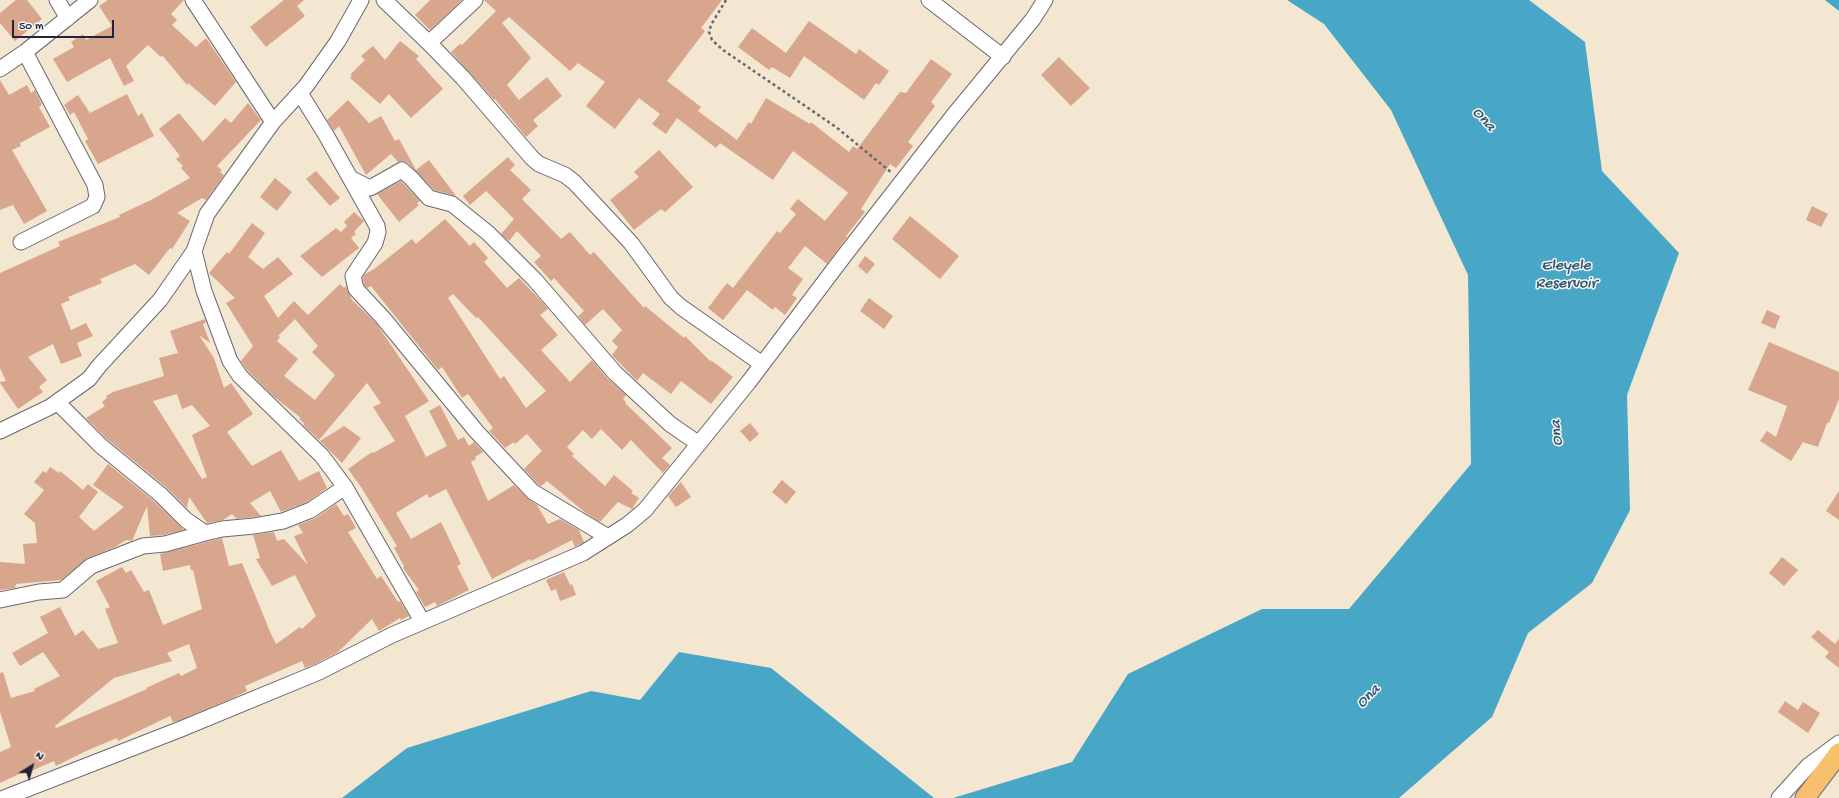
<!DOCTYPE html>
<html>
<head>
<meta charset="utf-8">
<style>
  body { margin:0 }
  #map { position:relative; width:1839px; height:798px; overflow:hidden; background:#f3e7d2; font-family:"Gochi Hand",sans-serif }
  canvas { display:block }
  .north { position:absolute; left:12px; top:746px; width:40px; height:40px; -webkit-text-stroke:3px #f6f6f2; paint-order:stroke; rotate:37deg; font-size:11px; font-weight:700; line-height:16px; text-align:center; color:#22223b }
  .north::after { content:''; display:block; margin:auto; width:14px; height:18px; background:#22223b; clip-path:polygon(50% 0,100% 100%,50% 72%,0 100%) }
  .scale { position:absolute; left:12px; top:20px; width:102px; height:18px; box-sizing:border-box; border:2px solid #22223b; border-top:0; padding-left:5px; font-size:12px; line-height:14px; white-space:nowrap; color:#22223b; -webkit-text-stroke:3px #f6f6f2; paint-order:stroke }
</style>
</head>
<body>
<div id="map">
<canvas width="1839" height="798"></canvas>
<div class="north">N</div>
<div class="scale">50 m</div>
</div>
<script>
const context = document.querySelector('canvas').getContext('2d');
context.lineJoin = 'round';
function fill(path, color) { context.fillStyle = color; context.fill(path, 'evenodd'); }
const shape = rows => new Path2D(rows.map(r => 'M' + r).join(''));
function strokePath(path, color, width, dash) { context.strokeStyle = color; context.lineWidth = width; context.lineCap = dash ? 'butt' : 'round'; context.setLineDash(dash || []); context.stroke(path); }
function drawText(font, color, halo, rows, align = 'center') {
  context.font = font + ' "Gochi Hand",sans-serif'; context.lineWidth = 3; context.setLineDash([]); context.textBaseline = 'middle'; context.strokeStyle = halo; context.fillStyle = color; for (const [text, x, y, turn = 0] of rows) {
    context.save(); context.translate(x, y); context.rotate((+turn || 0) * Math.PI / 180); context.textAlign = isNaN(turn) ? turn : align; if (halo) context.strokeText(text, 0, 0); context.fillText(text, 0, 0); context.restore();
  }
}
const water = shape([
  [1287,0,1529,0,1585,42,1602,171,1679,253,1627,395,1630,510,1592,583,1528,633,1492,717,1399,798,953,798,1072,762,1128,674,1262,609,1349,609,1471,464,1468,275,1391,110,1324,24],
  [1825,0,1839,0,1839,11],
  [679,652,771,668,934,798,342,798,407,748,591,691,640,700]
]);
const building = shape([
  [16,0,27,0,42,19,15,41,0,23,0,13],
  [108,0,184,0,171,14,177,20,172,25,196,47,206,38,236,82,215,106,188,83,187,85,162,55,161,57,148,45,126,66,134,81,124,86,110,58,67,82,53,59,74,47,71,42,83,34,86,40,112,26,99,6],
  [284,0,304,0,297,6,305,16,266,47,250,27],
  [430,0,462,0,430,30,415,15],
  [484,0,722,0,701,28,705,31,667,81,701,107,698,111,737,140,749,122,751,124,766,98,810,124,811,122,849,152,853,146,857,149,900,92,906,93,931,59,952,74,931,102,935,106,908,142,913,146,896,168,890,164,861,209,865,212,846,236,847,237,827,264,805,246,788,268,803,279,792,295,797,298,785,315,775,307,773,310,747,290,723,320,708,308,727,283,733,288,777,231,780,233,796,214,790,209,798,199,825,221,848,193,846,191,793,151,773,180,720,143,716,148,677,118,666,134,652,124,660,114,639,98,615,129,586,106,605,82,578,63,570,71,509,17,502,23,531,58,507,85,519,100,547,77,562,96,533,120,538,126,526,137,495,99,494,100,451,52,460,44,462,45,496,11],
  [809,21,856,54,859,49,889,71,879,85,876,83,864,100,804,56,790,78,772,67,769,70,738,47,752,28,786,53],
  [400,41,419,56,416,59,443,89,411,118,389,94,380,104,350,78,352,76,350,75,365,60,361,56,373,46,385,60],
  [1059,57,1090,88,1071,106,1041,75],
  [0,80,9,95,27,85,31,93,35,90,42,104,39,107,50,127,20,143,21,146,12,150,47,211,24,224,13,205,0,210],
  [127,94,138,116,142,113,154,136,98,164,85,141,88,139,74,112,70,115,64,105,78,95,90,113],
  [348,100,369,123,381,116,395,141,399,139,416,170,429,160,456,196,434,190,408,163,403,161,398,162,391,154,366,175,339,126,334,131,327,120],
  [248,103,261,120,217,166,222,170,220,172,224,175,206,200,202,198,177,213,190,221,172,249,170,248,149,275,135,264,100,279,102,283,68,297,70,300,61,304,71,330,86,323,93,336,77,343,82,356,61,364,53,344,28,357,47,380,39,387,43,392,18,409,0,383,0,382,6,381,0,368,0,273,60,246,58,242,120,217,119,215,151,200,190,178,181,168,183,166,176,159,180,156,159,129,179,113,203,142,225,118,231,123],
  [659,150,693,187,665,212,661,209,634,230,610,200,639,177,634,172],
  [508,157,515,165,510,170,531,190,522,199,561,239,570,232,590,255,594,252,644,308,645,306,684,338,685,336,711,362,711,360,733,377,711,404,681,381,671,394,643,373,637,381,612,355,618,347,612,341,622,330,603,309,585,325,578,316,584,311,554,278,551,281,534,262,541,256,517,231,509,241,501,234,514,219,486,191,470,205,463,196],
  [316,171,340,198,330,206,306,179],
  [275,178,292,192,277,211,260,197],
  [401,181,420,201,417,203,419,205,399,222,377,194],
  [1812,206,1828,214,1821,227,1806,220],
  [354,212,364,221,354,232,356,234,351,238,359,248,322,277,300,256,336,228,341,232,347,226,344,222],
  [910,216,959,256,940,279,892,239],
  [445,219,470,246,474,242,488,258,484,262,507,288,519,278,543,303,548,309,540,315,558,335,541,350,570,382,592,360,608,379,626,395,623,399,626,402,625,403,672,448,662,458,670,465,663,473,631,440,622,450,601,429,592,439,583,430,567,447,574,454,572,456,605,486,614,475,633,491,631,493,639,498,632,509,618,502,600,522,587,514,547,481,541,486,539,485,524,469,542,451,527,434,515,444,514,442,505,448,489,431,493,428,468,394,462,398,442,367,438,370,371,286,367,288,364,285,363,278,364,275,374,269,412,239,416,244],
  [453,294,476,318,478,317,546,391,526,408,504,376,500,379,448,298],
  [252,223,265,233,248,257,263,269,278,257,293,274,264,296,278,318,294,301,308,315,340,284,344,288,346,286,352,300,376,323,429,401,405,416,426,457,447,446,429,411,440,405,458,440,464,437,469,446,474,442,483,452,475,457,476,459,471,462,488,501,514,485,527,498,537,505,548,524,560,519,579,530,584,542,575,547,572,540,531,561,530,559,492,579,446,489,429,498,427,494,396,513,411,539,441,522,461,564,457,566,469,590,437,606,435,602,425,607,416,592,419,590,403,568,404,566,394,548,397,546,361,487,348,469,372,452,373,453,395,441,373,407,381,403,367,383,319,440,303,425,304,423,299,419,301,418,273,396,247,370,241,361,253,346,226,303,235,298,209,273,227,252,229,254],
  [295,319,318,346,312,352,335,375,315,400,284,376,298,359,277,341,280,337,278,336],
  [865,256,875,264,867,274,858,266],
  [869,298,893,316,884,329,860,311],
  [1767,310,1780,316,1775,329,1761,323],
  [205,319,206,322,203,324,210,343,199,335,214,358,224,388,231,383,253,414,227,432,252,466,281,450,299,481,319,471,327,488,307,502,281,512,270,491,250,503,261,516,237,519,232,514,223,520,207,523,189,497,187,508,167,488,107,439,86,418,105,406,102,402,107,398,106,396,113,392,164,376,159,358,178,353,170,331],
  [177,394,182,409,192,405,210,426,192,435,207,477,202,479,153,401],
  [1769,342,1839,372,1839,399,1829,423,1827,423,1818,447,1803,442,1791,461,1760,441,1767,431,1776,437,1787,406,1748,390],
  [750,423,759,434,750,442,740,431],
  [344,426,361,438,342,463,320,441],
  [108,464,155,502,184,530,163,535,150,536,147,506,132,541,126,540,115,547,88,558,61,580,16,584,15,588,0,590,0,562,25,564,23,544,37,543,35,523,24,514,44,490,34,482,43,471,46,473,50,467,59,473,60,471,83,490,88,484,98,492,79,517,94,531,124,507,93,485],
  [782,480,796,492,786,504,772,492],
  [681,482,691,497,676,507,668,496],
  [1839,491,1839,520,1826,511],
  [336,504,344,516,348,514,356,528,348,532,377,579,381,576,398,602,400,601,409,616,401,620,400,618,379,631,372,619,338,652,315,664,305,668,302,661,245,686,247,691,233,698,178,721,173,722,170,716,118,741,117,738,86,751,56,766,54,761,29,772,28,770,0,783,0,752,11,747,0,712,0,673,3,672,11,698,35,691,34,689,60,676,43,652,20,666,12,653,48,633,40,617,60,607,75,636,83,630,98,649,118,643,105,609,110,607,96,581,122,567,126,573,131,570,144,592,149,590,163,625,202,609,193,570,191,570,190,565,163,571,160,554,222,538,229,566,242,563,271,634,276,644,300,627,302,629,316,616,295,575,272,586,256,559,260,558,253,535,274,532,277,541,284,539,308,565,294,536,303,533,298,525,316,518],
  [189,644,197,668,181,676,179,673,146,688,147,689,56,728,55,726,114,678,172,661,167,653],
  [1782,557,1798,570,1784,586,1769,573],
  [564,572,570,585,572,584,576,595,560,601,556,589,551,591,546,580],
  [1818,630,1835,644,1839,639,1839,668,1825,657,1829,652,1811,637],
  [1785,701,1798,710,1803,702,1820,713,1808,733,1778,712]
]);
const path = shape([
  [726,0,711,25,709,32,712,40,723,50,836,127,892,173]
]);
const minor = shape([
  [57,0,68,18],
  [193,0,273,122],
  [384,0,429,43,463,78,532,158,539,164,565,175,574,182,631,243,671,298,681,307,762,364],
  [929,0,1003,57],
  [429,43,475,0],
  [0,69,25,52,90,0],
  [300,93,326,135,377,226,378,232,375,243,353,276,356,289,383,318,476,431,533,492,608,537],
  [350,178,370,188,402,170,411,178,429,198,452,204,488,233,535,280,615,373,670,424,699,444],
  [21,242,93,206,97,197,95,185,25,52],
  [194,251,204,291,230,361,240,376,322,456,345,487,422,621],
  [57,402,101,446,161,495,186,520,205,533,222,529,254,526,283,521,311,510,345,487],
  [0,431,50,407,89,379,99,366,160,300,194,251,207,214,273,122,306,86,338,41,361,0],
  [0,600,39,592,63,590,91,566,143,546,165,544,205,533],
  [4,798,181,729,319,672,392,635,583,553,627,525,645,510,748,383,844,256,953,116,1033,19,1045,0],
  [1779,798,1808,766,1839,743]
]);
const major = shape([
  [1805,798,1839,753]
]);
const waterNames = [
  ["Ona",1483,120,49],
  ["Eleyele",1566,267],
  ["Reservoir",1566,285],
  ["Ona",1558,433,-95],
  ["Ona",1369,697,-45]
];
fill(water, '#48a6c7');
fill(building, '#d8a58d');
strokePath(minor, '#6b6770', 17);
strokePath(major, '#6b6770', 21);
strokePath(path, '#6b6770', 2.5, [3, 3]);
strokePath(minor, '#fff', 15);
strokePath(major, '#f8bf6c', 19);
drawText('italic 16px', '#315773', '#f6f6f2', waterNames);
</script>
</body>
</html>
